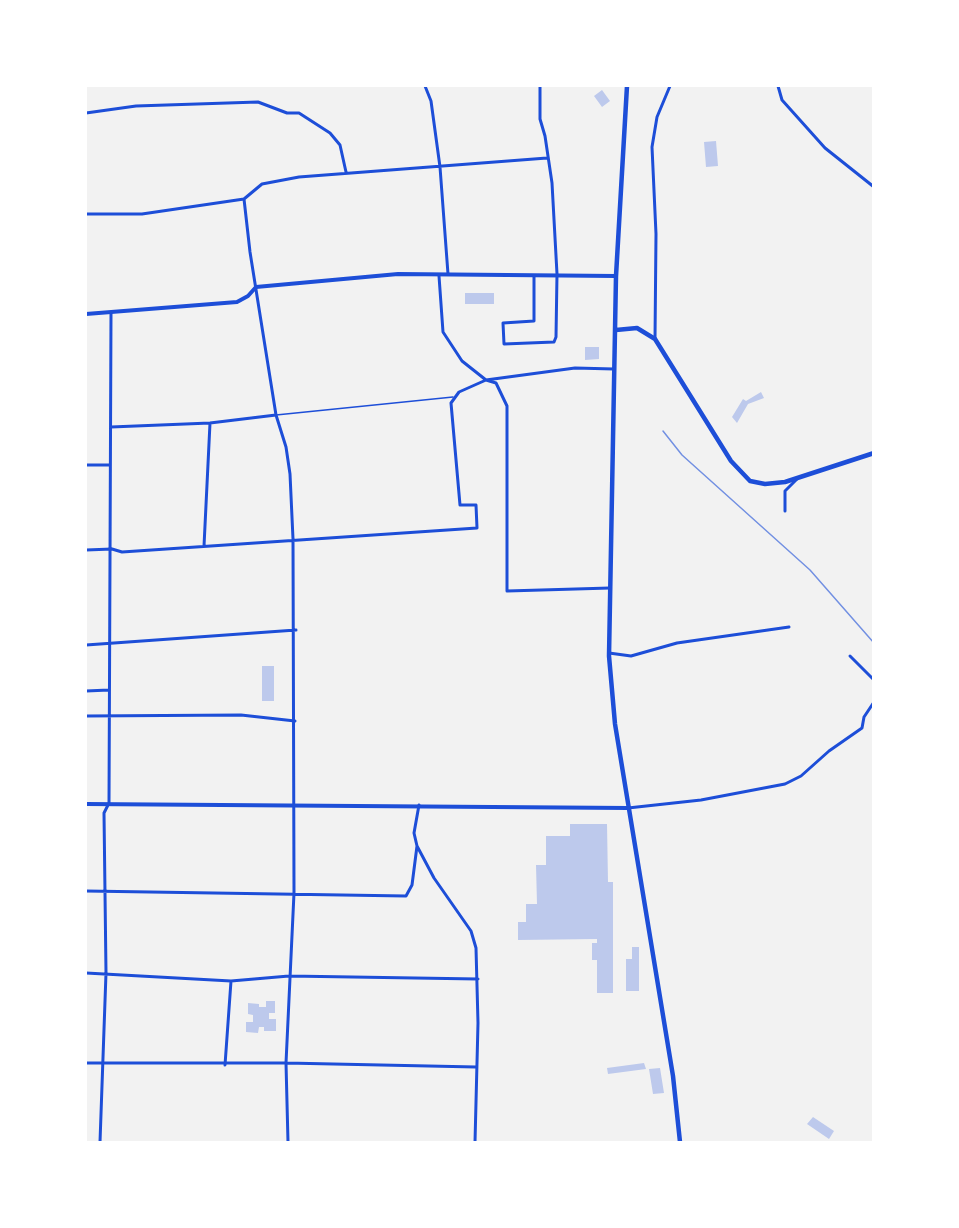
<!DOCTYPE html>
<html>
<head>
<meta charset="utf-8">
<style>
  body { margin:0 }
  #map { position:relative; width:959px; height:1228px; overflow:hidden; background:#f2f2f2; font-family:"Fira Sans",sans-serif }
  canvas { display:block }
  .frame { position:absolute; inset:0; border:87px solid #fff; pointer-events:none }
</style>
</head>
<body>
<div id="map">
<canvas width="959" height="1228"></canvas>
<div class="frame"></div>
</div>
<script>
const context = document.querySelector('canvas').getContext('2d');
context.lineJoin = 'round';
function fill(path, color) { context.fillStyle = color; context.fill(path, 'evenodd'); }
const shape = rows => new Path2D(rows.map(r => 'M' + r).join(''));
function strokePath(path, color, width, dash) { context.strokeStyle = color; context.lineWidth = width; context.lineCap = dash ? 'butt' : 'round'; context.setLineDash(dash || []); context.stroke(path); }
const building = shape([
  [602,90,610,101,602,107,594,96],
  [716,141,718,166,706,167,704,142],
  [465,293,494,293,494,304,465,304],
  [585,347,599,347,599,359,585,360],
  [761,392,764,398,748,404,737,423,732,417,743,399,746,401],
  [262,666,274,666,274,701,262,701],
  [570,824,607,824,608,882,613,882,613,993,597,993,597,960,592,960,592,943,597,943,597,939,518,940,518,922,526,922,526,904,537,904,536,865,546,865,546,836,570,836],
  [632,947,639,947,639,991,626,991,626,959,632,959],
  [266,1001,275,1001,275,1013,269,1013,269,1019,276,1019,276,1031,264,1031,264,1027,259,1027,258,1033,246,1032,246,1022,253,1022,253,1015,248,1014,248,1003,259,1004,259,1007,266,1007],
  [644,1063,646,1069,608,1074,607,1068],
  [660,1068,664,1093,653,1094,649,1069],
  [813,1117,834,1131,829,1139,807,1124]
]);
const service = shape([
  [276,415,453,397]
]);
const minor = shape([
  [425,86,431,101,440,167,448,274],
  [778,86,782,100,825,148,874,187],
  [86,113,136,106,258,102,287,113,299,113,330,133,340,145,346,172],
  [244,199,250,252,276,415,286,447,290,474,293,539,294,893,286,1063,288,1142],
  [86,214,142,214,244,199,262,184,299,177,547,158],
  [439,276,443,332,462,361,486,380,496,383,507,406,507,591,610,588],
  [534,276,534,321,503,323,504,344,554,342,556,337,557,274,552,183,545,136,540,119,540,86],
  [655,339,656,234,652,147,657,117,670,86],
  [111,427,210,423,276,415],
  [86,465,110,465],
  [785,511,785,491,797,479],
  [204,546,210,423],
  [86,550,112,549,122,552,477,528,476,505,460,505,451,403,459,392,486,380,575,368,614,369],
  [86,645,296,630],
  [609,653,631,656,677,643,789,627],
  [850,656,874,680],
  [86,691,109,690],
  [86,716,241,715,295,721],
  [419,805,414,833,417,846,434,878,471,931,476,948,478,1023,475,1142],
  [628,808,701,800,785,784,801,776,829,751,862,728,864,717,874,702],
  [86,891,406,896,412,885,417,846],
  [86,973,231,981,289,976,478,979],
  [86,1063,286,1063,476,1067],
  [225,1065,231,981],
  [100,1142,106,973,104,813,109,803,111,313]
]);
const tertiary = shape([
  [86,314,237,302,248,296,256,287,398,274,616,276],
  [86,804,628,808]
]);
const secondary = shape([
  [627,86,616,276,609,656,615,724,673,1076,680,1142],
  [616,330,637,328,655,339,731,461,750,481,765,484,785,482,874,453]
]);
const rail = shape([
  [663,431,682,455,810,570,874,643]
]);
fill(building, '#bdc9ec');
strokePath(service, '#1d4ed8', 1.5);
strokePath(minor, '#1d4ed8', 3);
strokePath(tertiary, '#1d4ed8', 4);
strokePath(secondary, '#1d4ed8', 4.5);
strokePath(rail, '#7290e2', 1.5);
</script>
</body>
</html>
